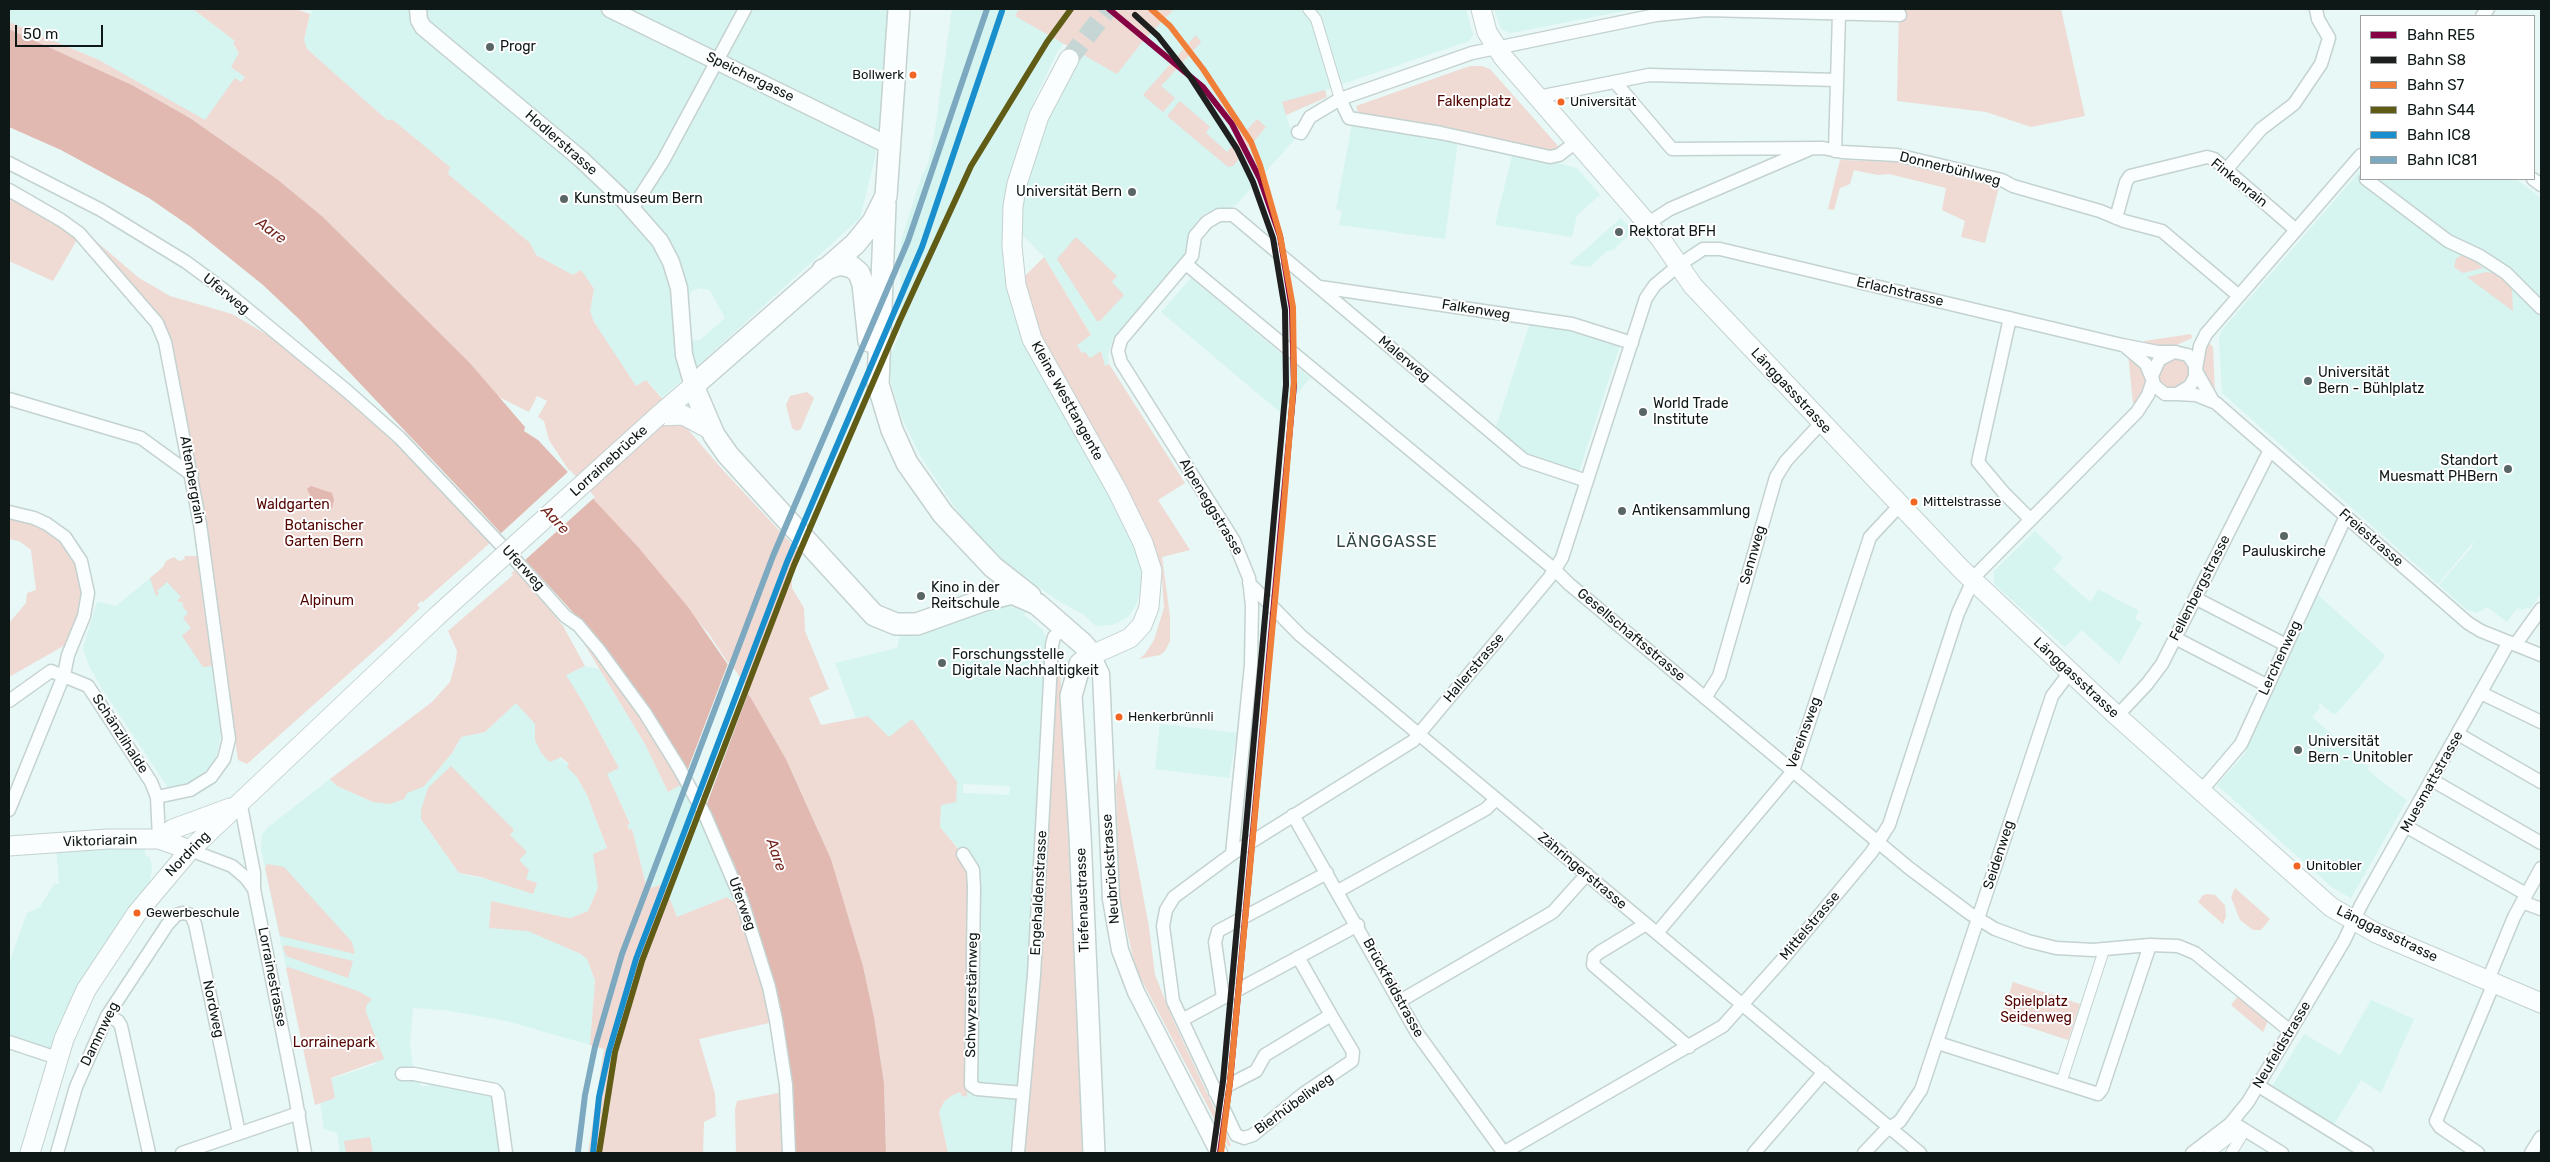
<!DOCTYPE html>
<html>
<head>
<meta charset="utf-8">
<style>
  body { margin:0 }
  #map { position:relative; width:2550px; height:1162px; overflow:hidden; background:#e7f8f6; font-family:Rubik,sans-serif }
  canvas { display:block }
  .frame { position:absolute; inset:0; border:10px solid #0d1817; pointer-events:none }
  .legend { position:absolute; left:2360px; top:15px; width:175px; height:165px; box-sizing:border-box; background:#fff; border:1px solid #9ea3a2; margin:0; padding:6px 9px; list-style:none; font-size:15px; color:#0d1817 }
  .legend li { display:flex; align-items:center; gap:10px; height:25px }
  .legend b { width:25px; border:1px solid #9ea3a2 }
  .scale { position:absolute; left:15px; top:25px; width:88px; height:22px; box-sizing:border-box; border:2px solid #0d1817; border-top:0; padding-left:6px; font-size:15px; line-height:18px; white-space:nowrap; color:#0d1817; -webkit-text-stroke:4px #fff; paint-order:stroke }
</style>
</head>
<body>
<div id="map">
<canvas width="2550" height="1162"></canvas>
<div class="frame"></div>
<ul class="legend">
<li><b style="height:6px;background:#850343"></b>Bahn RE5</li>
<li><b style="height:6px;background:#201f20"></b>Bahn S8</li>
<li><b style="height:6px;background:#f07f3a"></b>Bahn S7</li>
<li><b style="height:6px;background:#605b15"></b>Bahn S44</li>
<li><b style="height:6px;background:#1a8fce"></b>Bahn IC8</li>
<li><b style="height:6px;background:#7da9c0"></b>Bahn IC81</li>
</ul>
<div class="scale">50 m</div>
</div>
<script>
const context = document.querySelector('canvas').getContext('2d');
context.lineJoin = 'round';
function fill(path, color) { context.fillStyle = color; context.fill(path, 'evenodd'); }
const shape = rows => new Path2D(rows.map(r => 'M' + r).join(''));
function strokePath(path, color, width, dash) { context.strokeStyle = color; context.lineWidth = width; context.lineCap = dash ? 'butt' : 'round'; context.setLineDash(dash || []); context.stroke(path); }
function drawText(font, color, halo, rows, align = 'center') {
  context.font = font + ' Rubik,sans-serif'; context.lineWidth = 4; context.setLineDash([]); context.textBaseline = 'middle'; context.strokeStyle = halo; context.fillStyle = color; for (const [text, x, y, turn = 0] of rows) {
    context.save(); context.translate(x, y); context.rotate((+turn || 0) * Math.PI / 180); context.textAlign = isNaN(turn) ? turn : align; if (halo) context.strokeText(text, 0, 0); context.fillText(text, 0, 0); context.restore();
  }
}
const built = shape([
  [9,9,193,9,235,41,233,44,239,53,245,77,217,105,205,121,99,60,9,22],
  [312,9,888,9,881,118,874,162,860,218,662,398,646,380,636,386,616,357,594,322,590,311,594,289,580,270,573,275,536,255,530,243,448,174,449,167,393,120,387,120,307,49,304,40],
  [700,288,710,290,725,318,700,340,692,341,689,297,692,291],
  [952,9,1090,9,1057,52,1035,99,1021,136,1004,207,1003,250,1010,295,1143,557,1142,585,1136,605,1128,617,1113,625,1096,626,1084,615,1055,599,992,552,958,512,921,457,902,418,893,390,887,363,900,334,901,241,922,175,928,164,934,136],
  [1174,9,1466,9,1473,35,1469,41,1325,90,1327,97,1286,115,1294,140,1237,204,1229,209,1205,213,1192,227,1189,232,1187,253,1113,338,1108,355,1109,364,1105,366,1101,351,1090,358,1083,354,1076,344,1091,334,1044,257,1013,225,1013,206,1070,62,1077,51,1117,73,1143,41],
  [1494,9,1634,9,1511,33,1501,29],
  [1352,124,1458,140,1445,239,1339,225,1342,211,1336,209],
  [1513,152,1577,168,1600,195,1577,215,1572,237,1495,225],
  [2361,170,2361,179,2516,179,2541,198,2541,593,2530,609,2527,607,2522,610,2517,608,2507,622,2487,607,2477,613,2467,610,2439,585,2472,547,2474,541,2438,584,2222,393,2219,338,2222,330],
  [1621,218,1633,231,1613,250,1607,251,1590,267,1569,264],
  [1191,278,1310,378,1281,413,1161,312],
  [1530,323,1573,330,1620,345,1579,472,1531,456,1496,427],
  [2035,531,2063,558,2053,569,2083,596,2091,602,2098,589,2139,611,2135,619,2142,623,2119,664,2082,630,2065,647,1994,584,1994,571],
  [170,562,202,596,221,734,216,757,206,771,193,781,169,789,103,690,89,666,83,648,97,602,116,606],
  [2318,595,2385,655,2381,662,2336,714,2333,714,2320,703,2318,706,2320,708,2312,717,2369,767,2367,769,2385,784,2407,800,2351,898,2333,888,2217,785,2244,755],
  [1007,604,1026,613,1024,615,1042,629,1047,639,1028,975,1013,1153,948,1153,939,1112,944,1102,951,1096,960,1092,962,1096,967,1097,963,854,940,827,941,805,889,737,868,716,856,718,835,663,897,648,901,632],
  [963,784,1010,786,1009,795,963,793],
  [585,666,599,669,645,744,668,792,691,779,734,863,747,899,735,903,727,897,677,917,664,884,647,889,632,829,630,830,627,825,630,823,606,773,619,768,584,704,565,675],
  [516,703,535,724,535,740,569,765,568,767,577,777,587,795,607,849,596,865,598,888,588,911,571,918,563,917,491,901,489,927,528,930,581,954,587,959,595,980,590,1045,507,1021,444,1010,413,1008,410,1042,414,1077,419,1078,421,1087,428,1086,427,1080,493,1093,503,1153,340,1153,337,1133,324,1129,320,1103,331,1079,376,1064,344,986,286,967,261,849,262,835,267,828,330,779,337,786,373,802,423,787,452,753,461,737,485,732],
  [421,819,514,830,510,835,526,879,536,883,491,880,459,873],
  [1160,724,1237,733,1229,778,1155,769],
  [146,840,145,855,150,858,152,865,150,882,134,903,52,1056,9,1041,9,963,27,913,40,907,54,884,59,884,56,844],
  [2371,1000,2414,1019,2381,1093,2361,1080,2333,1126,2272,1086,2304,1034,2340,1055]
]);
const green = shape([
  [193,9,296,9,310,14,304,40,307,49,387,120,393,120,450,167,448,174,530,243,536,255,573,275,581,270,594,289,590,311,594,322,636,386,646,380,721,468,802,555,792,576,792,588,804,608,805,631,829,689,809,698,821,725,868,716,889,737,912,719,957,782,956,802,941,805,940,827,968,861,971,1086,967,1089,967,1097,962,1096,960,1092,951,1096,944,1102,939,1112,948,1153,886,1153,884,1083,874,1017,863,966,831,859,811,814,786,759,751,698,709,634,576,481,549,440,544,421,538,417,547,401,537,396,529,412,497,396,469,362,323,217,277,179,230,146,190,118,132,85,9,29,9,22,99,60,205,120,235,78,241,82,245,77,231,67,239,53,233,43,235,41],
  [1019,9,1174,9,1143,41,1117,74,1015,16],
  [1899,9,2061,9,2085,116,2031,127,1986,112,1897,101],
  [1196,35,1201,42,1161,86,1175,98,1163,112,1143,95],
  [1470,66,1482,66,1490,69,1559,147,1554,152,1360,117,1356,106],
  [1325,90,1327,97,1286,115,1282,102],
  [1180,101,1210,127,1206,133,1227,152,1257,119,1266,127,1233,166,1228,167,1167,116],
  [1840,160,1895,162,1999,187,1985,243,1961,237,1965,221,1942,210,1946,188,1889,174,1878,175,1854,170,1850,184,1840,188,1834,210,1828,209],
  [9,195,78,238,53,281,9,261],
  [90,236,139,278,170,296,232,314,279,342,396,440,491,542,423,602,421,601,417,605,420,608,391,636,247,764,238,760,197,471,177,374,168,341],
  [1076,237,1117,276,1112,282,1124,295,1100,321,1097,321,1057,259],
  [2462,255,2469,256,2483,268,2463,273,2454,267,2456,259],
  [1044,257,1091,335,1077,345,1082,353,1085,352,1090,358,1101,351,1105,366,1109,364,1185,483,1158,500,1190,550,1162,557,1170,616,1170,641,1165,651,1160,655,1139,659,1145,654,1154,640,1164,608,1162,577,1157,558,1109,475,1016,285],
  [2486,272,2498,274,2508,283,2512,290,2513,311,2467,277],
  [2191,334,2192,338,2172,347,2144,344,2144,341],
  [2208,342,2213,347,2215,394,2203,368],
  [2128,353,2140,365,2145,378,2145,388,2136,405,2133,403],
  [2175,358,2183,359,2189,366,2189,376,2177,387,2169,389,2161,384,2158,376,2163,365],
  [807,392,814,398,801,429,797,431,792,428,786,405,790,396],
  [9,517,37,524,61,541,77,565,82,593,80,612,67,644,9,677,9,623,26,603,27,593,36,590,31,550,19,541,9,539],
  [184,556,197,556,212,666,203,667,182,636,191,628,183,618,188,613,183,607,183,603,177,601,181,597,167,582,157,591,159,594,156,596,150,578,163,567,166,561,174,557,179,561,185,559],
  [516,569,563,626,585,666,566,675,584,704,619,768,607,774,630,824,627,825,630,830,632,829,647,889,664,884,677,917,727,897,735,903,739,902,773,1022,699,1039,715,1094,716,1116,704,1122,703,1153,588,1153,604,1049,590,1045,595,980,587,959,581,954,528,931,489,928,491,901,563,917,571,918,588,911,598,888,593,854,607,848,587,795,577,777,567,767,569,764,561,757,550,762,542,754,535,740,535,724,516,703,485,732,461,737,452,753,437,771,423,787,407,793,404,799,390,804,373,802,337,786,330,779,432,702,450,682,456,660,457,651,448,631,513,575,511,573],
  [574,627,606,665,684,783,668,792,645,744],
  [1056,665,1060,667,1083,1153,1023,1153],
  [451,766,514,830,510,835,527,852,519,860,529,870,526,879,537,883,533,894,481,877,459,873,421,819,421,810,428,788],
  [1119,768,1149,927,1155,975,1174,1022,1231,1145,1229,1147,1139,975,1133,957,1120,900,1116,786],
  [267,864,284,867,352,942,355,954,280,936,265,868],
  [2235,888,2270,919,2261,930,2253,930,2240,920,2231,897],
  [2207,894,2215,895,2225,905,2226,917,2223,924,2198,902,2203,895],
  [285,945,353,961,348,978,286,956,283,947],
  [288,967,358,991,372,999,366,1006,366,1012,384,1059,331,1078,335,1098,315,1105,286,968],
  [2013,982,2080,1004,2068,1040,2001,1018],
  [2238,996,2268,1021,2263,1032,2231,1005],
  [784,1092,786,1153,736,1153,735,1109,737,1101],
  [370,1137,373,1153,346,1153,344,1141]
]);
const water = shape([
  [9,29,132,85,190,118,277,179,323,217,469,362,525,427,524,431,538,440,638,547,688,607,751,698,786,759,831,859,863,966,874,1017,884,1083,886,1153,794,1153,793,1093,778,1003,767,960,734,863,663,728,601,643,477,507,299,319,263,285,191,227,149,198,61,150,9,127],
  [311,486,332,493,334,500,332,508,324,511,316,507,307,489]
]);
const pier = shape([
  [570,470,595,497,524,561,499,535],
  [729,661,749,691,705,809,686,774]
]);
const secondaryTunnel = shape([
  [1069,59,1108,9]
]);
const pedestrian = shape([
  [1308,9,1316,19,1340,99],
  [2061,1083,2104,950],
  [2209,1153,2237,1132,2241,1137,2231,1153]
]);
const minor = shape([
  [2482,16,2488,9],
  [1615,82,1672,149,1823,148,1842,152,1897,155,2002,180,2013,186,2100,211,2124,221,2162,231,2239,296],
  [1538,97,1649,75,1837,80],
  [1340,99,1349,118,1441,133,1550,157,1559,155,1576,142],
  [1298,132,1301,133,1310,117,1340,99,1472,53,1656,15,1706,10,1900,15],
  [1835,151,1839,14],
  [9,163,101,210,186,262,224,290,347,391,400,438,519,564,565,616,578,625,599,650,645,713,679,768,705,815,742,901,769,987,776,1020,786,1085,789,1153],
  [2226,170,2261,129,2294,104,2321,64,2329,38,2318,19,2316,9],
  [2366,179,2448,241,2480,256,2506,273,2541,308],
  [2533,179,2541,185],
  [9,190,61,220,79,233,157,323,165,342,200,524,229,739,224,759,211,777,190,790,157,797],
  [632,209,663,161,745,9],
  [2116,218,2126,182,2130,176,2207,157,2214,159,2296,230],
  [1647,224,1670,209,1810,149],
  [1186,264,1555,570,1569,584,1909,868,1969,913,1995,929,2028,941,2056,948,2093,950,2150,945,2178,946,2195,953,2290,1031],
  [1320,287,1572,324,1632,343],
  [2010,318,1978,462,2004,493,2030,519],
  [2127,348,2146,364,2155,386,2165,394,2177,394,2190,386,2195,377,2195,365,2188,355,2174,352,2159,360,2152,376],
  [2196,369,2200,346,2206,334,2361,155],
  [2196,371,2213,401],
  [2177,394,2196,395,2216,403,2468,623,2481,631,2541,655],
  [9,399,141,438,192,475],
  [9,512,34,518,47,524,65,537,81,561,88,593,84,616,68,655,64,675,9,810],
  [1249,583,1300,635,1920,1153],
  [2195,598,2286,645],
  [2175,638,2268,686],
  [2515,645,2541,609],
  [2481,693,2541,722],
  [1705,698,1719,676,1776,477,1786,461,1821,423],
  [9,701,51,671,88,686,151,782,157,797,159,839],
  [2117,716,2147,684,2162,664,2270,450],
  [2458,734,2541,782],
  [2432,780,2541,843],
  [2201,791,2241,744,2346,516],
  [240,801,254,873,254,889,295,1095,305,1153],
  [1293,815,1417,1033,1504,1153],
  [2407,827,2526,894],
  [190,850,232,866,246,878,254,889],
  [963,854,973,870,974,888,971,1085,977,1089,1023,1093],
  [1232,854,1251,665,1252,606,1249,578,1234,541,1121,362,1118,351,1121,340,1192,256,1195,236,1207,222,1219,215,1233,215,1524,460,1587,481],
  [1338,891,1486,809,1496,799],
  [2522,902,2541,909],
  [1646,924,1600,952,1594,957,1593,965,1689,1047],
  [1657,933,1793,771,1870,537,1900,505],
  [2488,980,2514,917,2541,868],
  [1223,998,1215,942,1218,931,1327,873],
  [1400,1001,1553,912,1587,874],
  [1331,1015,1353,1052,1352,1061,1303,1094,1253,1135,1244,1138,1236,1135,1173,1001,1163,926,1166,910,1174,897,1232,854,1413,741,1549,578,1562,558,1646,298,1655,285,1679,265,1703,249,1720,249,2122,345,2158,352,2176,352],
  [107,1016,118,1021,121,1026,149,1153],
  [1182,1020,1358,925],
  [9,1042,57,1058],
  [1938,1043,2098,1094,2102,1089,2150,945],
  [402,1074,414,1074,495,1090,498,1094,506,1153],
  [2257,1085,2367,1153],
  [1215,1092,1256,1071,1265,1055,1331,1015,1298,957],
  [2232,1122,2282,1153],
  [57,1153,76,1087,107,1016,167,925,176,915,183,913,191,915,195,924,239,1133],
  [182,1153,299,1113],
  [1018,1153,1034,975,1052,645,1054,637,1064,627],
  [1503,1153,1723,1026,1782,960,1871,853,1889,825,1958,613,1975,576,2137,412,2148,395,2153,380],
  [1754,1153,1824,1072],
  [1864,1153,1884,1132,1900,1121,1921,1090,2052,696,2070,672],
  [2192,1153,2230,1124,2248,1102,2344,941,2361,905,2509,642],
  [2478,1153,2440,1127,2436,1121,2494,983],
  [2531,1153,2541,1137]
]);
const tertiary = shape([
  [418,9,419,20,423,27,581,159,624,200,660,241,671,262,679,288,684,355,693,386],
  [610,9,890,146],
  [1092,655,1101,674,1111,899,1120,950,1136,992,1219,1153]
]);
const secondary = shape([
  [1481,9,1487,32,1503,57,1660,238,1693,286,1961,569,2117,716,2331,907,2376,933,2541,1003],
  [1069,59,1039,116,1017,184,1013,206,1012,246,1016,285,1032,339,1117,490,1143,543,1152,571,1149,607,1142,625,1130,638,1092,655],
  [658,416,683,415,711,430],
  [658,416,693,386],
  [159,839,173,829,230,808],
  [9,846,108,839,159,839,190,850],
  [30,1153,64,1039,86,990,137,913,190,850,436,617]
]);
const primary = shape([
  [899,9,886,196,873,222,855,244,693,386,714,435,728,455,874,615,896,624,917,624,984,600,1012,593,1037,604,1083,644,1092,655,1080,664,1071,696,1080,835,1094,1153],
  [885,204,878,384,892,430,907,463,943,514,993,567,1030,596],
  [823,270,840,264,852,267,859,273,863,284,869,341]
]);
const secondaryBridge = shape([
  [436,617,658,416]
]);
const rail1 = shape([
  [1109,9,1203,87,1232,124,1260,179,1280,236,1292,309,1294,385,1230,1082,1220,1153]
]);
const rail2 = shape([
  [1135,15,1158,36,1191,78,1237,149,1253,182,1273,238,1285,310,1286,385,1223,1081,1213,1152]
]);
const rail3 = shape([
  [1151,9,1170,26,1203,69,1251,142,1260,165,1280,235,1293,307,1294,381,1283,515,1230,1082,1221,1153]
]);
const rail4 = shape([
  [599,1153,615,1052,642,961,794,565,900,320,971,166,1047,42,1071,9]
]);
const rail5 = shape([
  [593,1153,599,1097,609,1051,636,959,787,562,922,247,1002,11]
]);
const rail6 = shape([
  [578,1152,585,1095,595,1047,622,954,773,556,908,241,987,9]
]);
const markers = [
  [490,47,5,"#596665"],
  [913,75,4.5,"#f26522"],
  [1561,102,4.5,"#f26522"],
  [1132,192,5,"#596665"],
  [564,199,5,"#596665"],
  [1619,232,5,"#596665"],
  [2308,381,5,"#596665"],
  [1643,412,5,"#596665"],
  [2508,469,5,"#596665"],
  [1914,502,4.5,"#f26522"],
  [1622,511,5,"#596665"],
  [2284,536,5,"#596665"],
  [921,596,5,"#596665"],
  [942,663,5,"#596665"],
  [1119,717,4.5,"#f26522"],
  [2298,750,5,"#596665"],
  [2297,866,4.5,"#f26522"],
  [137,913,4.5,"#f26522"]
];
const busNames = [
  ["Bollwerk",904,75,"right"],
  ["Universität",1570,102],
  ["Mittelstrasse",1923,502],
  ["Henkerbrünnli",1128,717],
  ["Unitobler",2306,866],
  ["Gewerbeschule",146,913]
];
const poiNames = [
  ["Progr",500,47],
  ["Universität Bern",1122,192,"right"],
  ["Kunstmuseum Bern",574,199],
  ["Rektorat BFH",1629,232],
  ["Universität",2318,373],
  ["Bern - Bühlplatz",2318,389],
  ["World Trade",1653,404],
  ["Institute",1653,420],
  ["Standort",2498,461,"right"],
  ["Muesmatt PHBern",2498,477,"right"],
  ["Antikensammlung",1632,511],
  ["Pauluskirche",2284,552,"center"],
  ["Kino in der",931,588],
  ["Reitschule",931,604],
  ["Forschungsstelle",952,655],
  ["Digitale Nachhaltigkeit",952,671],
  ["Universität",2308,742],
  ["Bern - Unitobler",2308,758]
];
const streetNames = [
  ["Speichergasse",750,77,26],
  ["Hodlerstrasse",561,143,41],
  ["Donnerbühlweg",1950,169,14],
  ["Finkenrain",2239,183,39],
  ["Erlachstrasse",1900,292,13],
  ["Uferweg",226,294,39],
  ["Falkenweg",1476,310,9],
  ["Malerweg",1404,359,40],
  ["Länggassstrasse",1791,391,47],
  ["Kleine Westtangente",1067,401,61],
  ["Lorrainebrücke",609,461,-42],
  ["Altenbergrain",192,480,80],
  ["Alpeneggstrasse",1211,507,59],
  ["Freiestrasse",2371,538,41],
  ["Sennweg",1753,555,-74],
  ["Uferweg",523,568,47],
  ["Fellenbergstrasse",2200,588,-63],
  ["Gesellschaftsstrasse",1631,635,40],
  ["Lerchenweg",2280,658,-65],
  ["Hallerstrasse",1474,668,-50],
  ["Länggassstrasse",2076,678,43],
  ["Vereinsweg",1804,733,-70],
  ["Schänzlihalde",120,734,57],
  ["Muesmattstrasse",2432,782,-61],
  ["Viktoriarain",100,841,-2],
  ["Nordring",188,854,-46],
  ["Seidenweg",1999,855,-72],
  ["Neubrückstrasse",1111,869,-94],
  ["Zähringerstrasse",1582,871,40],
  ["Engehaldenstrasse",1039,893,-87],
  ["Tiefenaustrasse",1083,900,-92],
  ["Uferweg",742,904,70],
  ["Mittelstrasse",1810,926,-50],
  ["Länggassstrasse",2387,934,26],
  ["Lorrainestrasse",272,977,79],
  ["Brückfeldstrasse",1393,988,61],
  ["Schwyzerstärnweg",972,995,-89],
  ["Nordweg",213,1009,78],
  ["Dammweg",100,1034,-64],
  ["Neufeldstrasse",2282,1045,-59],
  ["Bierhübeliweg",1294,1104,-36]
];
const parkNames = [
  ["Falkenplatz",1474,102],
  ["Waldgarten",293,505],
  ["Botanischer",324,526],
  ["Garten Bern",324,542],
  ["Alpinum",327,601],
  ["Spielplatz",2036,1002],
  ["Seidenweg",2036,1018],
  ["Lorrainepark",334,1043]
];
const waterNames = [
  ["Aare",271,231,36],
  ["Aare",555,520,47],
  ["Aare",776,855,71]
];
const quarterNames = [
  ["LÄNGGASSE",1387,542]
];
fill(built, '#d6f4f0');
fill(green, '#efdad4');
fill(water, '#e2b9b1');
fill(pier, '#e7f8f6');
strokePath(secondaryTunnel, '#c6d6d5', 19, [19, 9]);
strokePath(pedestrian, '#c4d2d0', 12);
strokePath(minor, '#c4d2d0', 15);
strokePath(tertiary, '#c4d2d0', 19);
strokePath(secondary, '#c4d2d0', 21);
strokePath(primary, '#c4d2d0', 24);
strokePath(pedestrian, '#fbfefe', 10);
strokePath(minor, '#fbfefe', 12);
strokePath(tertiary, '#fbfefe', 16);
strokePath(secondary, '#fbfefe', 19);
strokePath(primary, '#fbfefe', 21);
strokePath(secondaryBridge, '#c4d2d0', 21, []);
strokePath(secondaryBridge, '#fbfefe', 19);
strokePath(rail1, '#850343', 6);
strokePath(rail2, '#201f20', 6);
strokePath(rail3, '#f07f3a', 6);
strokePath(rail4, '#605b15', 6);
strokePath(rail5, '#1a8fce', 6);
strokePath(rail6, '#7da9c0', 6);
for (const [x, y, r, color] of markers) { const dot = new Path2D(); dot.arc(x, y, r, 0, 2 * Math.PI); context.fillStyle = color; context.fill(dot); strokePath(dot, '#fff', 2); }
drawText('13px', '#0d1817', '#fff', busNames, 'left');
drawText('14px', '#0d1817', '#fff', poiNames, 'left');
drawText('14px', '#0d1817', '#fff', streetNames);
drawText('14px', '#530401', '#fff', parkNames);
drawText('italic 15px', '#74271e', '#fff', waterNames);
context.letterSpacing = '1px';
drawText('16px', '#2d4744', '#fff', quarterNames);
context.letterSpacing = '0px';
</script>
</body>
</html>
